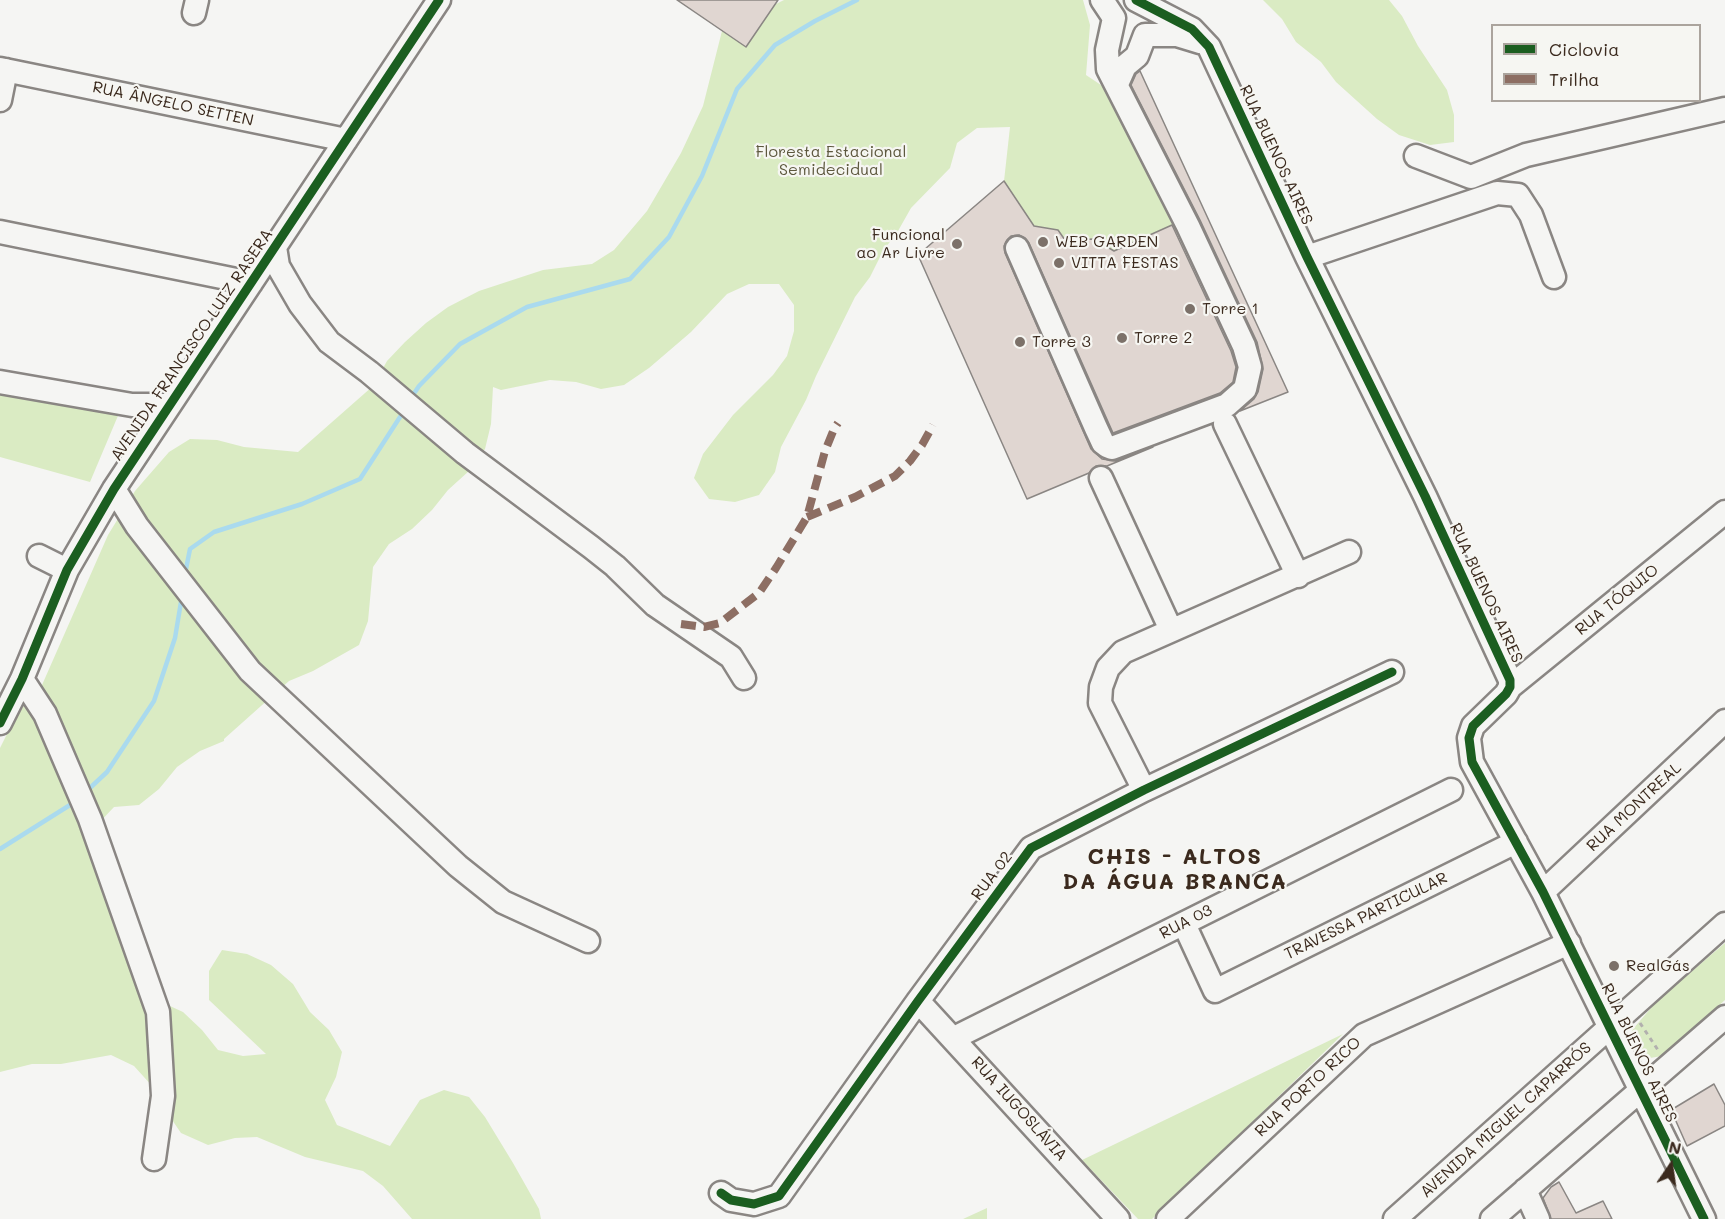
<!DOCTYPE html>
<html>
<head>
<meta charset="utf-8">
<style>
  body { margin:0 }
  #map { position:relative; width:1725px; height:1219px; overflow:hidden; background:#f5f5f3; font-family:Mali,sans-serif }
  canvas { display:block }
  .legend { position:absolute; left:1491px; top:24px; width:210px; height:78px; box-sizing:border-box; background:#f6f6f2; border:2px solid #aba49d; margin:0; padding:8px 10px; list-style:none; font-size:18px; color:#3b2a1e }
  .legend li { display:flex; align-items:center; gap:12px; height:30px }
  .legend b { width:30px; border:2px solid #aba49d }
  .north { position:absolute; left:1641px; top:1135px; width:60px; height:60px; -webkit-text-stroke:4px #f6f6f2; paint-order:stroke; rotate:13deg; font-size:16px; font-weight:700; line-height:24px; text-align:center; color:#3b2a1e }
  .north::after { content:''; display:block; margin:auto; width:21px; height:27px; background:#3b2a1e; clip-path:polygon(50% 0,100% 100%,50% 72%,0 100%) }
</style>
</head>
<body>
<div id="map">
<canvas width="1725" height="1219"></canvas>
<ul class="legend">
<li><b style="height:8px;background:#1b5e20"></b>Ciclovia</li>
<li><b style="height:8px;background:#8d6e63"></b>Trilha</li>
</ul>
<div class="north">N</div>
</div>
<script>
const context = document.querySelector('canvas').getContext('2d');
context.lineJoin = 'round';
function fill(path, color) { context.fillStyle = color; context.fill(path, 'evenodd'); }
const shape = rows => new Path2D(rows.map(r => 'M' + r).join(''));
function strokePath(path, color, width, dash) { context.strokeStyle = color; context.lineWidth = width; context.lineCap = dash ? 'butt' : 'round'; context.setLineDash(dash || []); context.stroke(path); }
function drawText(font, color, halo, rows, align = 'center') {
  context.font = font + ' Mali,sans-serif'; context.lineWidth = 4.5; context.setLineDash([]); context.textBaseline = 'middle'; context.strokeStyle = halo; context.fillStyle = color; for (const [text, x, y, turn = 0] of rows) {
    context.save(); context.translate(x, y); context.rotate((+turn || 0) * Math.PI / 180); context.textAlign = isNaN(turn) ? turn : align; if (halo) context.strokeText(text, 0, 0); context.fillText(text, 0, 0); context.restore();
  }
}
const green = shape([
  [784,0,1083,0,1090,25,1086,75,1107,89,1175,224,1114,251,1094,239,1065,240,1058,230,1034,226,1004,181,1010,127,977,128,957,143,950,168,911,208,898,231,883,251,870,277,855,297,816,376,806,400,781,447,775,472,759,495,735,502,709,499,694,478,703,454,733,415,773,375,787,356,794,331,794,305,779,284,749,284,727,294,691,332,649,368,624,385,601,389,576,382,550,380,501,390,493,387,491,424,485,449,469,471,448,490,432,510,412,529,389,544,373,567,368,621,359,645,313,671,289,681,224,739,224,741,200,751,177,767,159,789,139,805,114,807,96,826,159,1001,183,1012,202,1030,218,1050,243,1056,266,1054,209,1000,209,971,222,950,247,954,271,965,293,984,310,1012,329,1030,342,1052,336,1077,325,1100,337,1125,390,1146,420,1100,444,1090,469,1097,485,1117,513,1163,539,1209,541,1219,412,1219,383,1186,363,1171,305,1157,257,1137,235,1138,208,1145,181,1133,166,1111,153,1087,134,1066,111,1055,61,1064,32,1064,0,1072,0,748,10,728,23,707,42,685,108,535,135,491,169,452,190,439,217,440,244,447,298,452,373,386,387,361,405,342,426,323,448,307,479,291,543,270,592,264,614,250,647,211,681,153,703,106,722,31],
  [1263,0,1389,0,1402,16,1418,46,1447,90,1454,115,1454,142,1430,145,1399,135,1377,119,1336,82,1321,62,1296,42,1282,19],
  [0,391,120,411,90,482,0,457],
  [1725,943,1725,1000,1662,1056,1650,1058,1633,1054,1625,1042,1633,1029,1657,1001],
  [1343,1034,1152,1219,1138,1219,1082,1160],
  [987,1208,987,1219,963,1219]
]);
const stream = shape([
  [415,392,419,386,460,344,527,307,630,279,669,237,702,176,737,89,775,45,815,21,857,0],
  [186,569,190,549,214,532,302,504,360,479,400,417],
  [91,787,107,772,154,701,175,638,181,602],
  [0,849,70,805]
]);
const building = shape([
  [677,0,778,0,746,47,677,0],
  [1140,71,1288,392,1240,411,1254,399,1258,392,1263,369,1257,342,1200,220,1131,85,1136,74,1140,71],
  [1004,181,1034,226,1058,230,1065,240,1094,239,1114,251,1172,225,1231,351,1236,367,1233,382,1220,393,1113,433,1029,243,1025,238,1019,235,1011,236,1007,240,1004,246,1005,253,1091,449,1102,459,1116,461,1153,447,1107,466,1096,466,1089,473,1027,499,918,255,1004,181],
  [1714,1084,1725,1105,1725,1126,1687,1146,1671,1110,1714,1084],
  [1559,1182,1576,1213,1603,1201,1612,1219,1551,1219,1543,1198,1551,1187,1559,1182]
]);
const path = shape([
  [1640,1023,1658,1050]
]);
const minor = shape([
  [1136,0,1192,29,1209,47,1307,257,1425,496,1510,680,1510,687,1506,694,1473,726,1469,738,1472,762,1543,892,1704,1219],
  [194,13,197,0],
  [0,69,346,140],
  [1117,84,1125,66,1137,56,1145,35,1177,35,1200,42],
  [0,100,6,70],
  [1416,156,1471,177,1526,155,1725,109],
  [0,232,251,283],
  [275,247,278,266,300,304,329,342,369,372,465,453,591,547,615,566,655,605,731,657,744,678],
  [1017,248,1096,428,1103,443,1107,446,1112,448,1227,405,1245,389,1250,367,1244,346,1188,226,1108,69,1107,50,1114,18,1102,0],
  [1307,257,1497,193,1518,195,1531,215,1554,277],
  [0,382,132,405,169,405],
  [1225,424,1298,576],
  [1101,478,1171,630],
  [114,489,137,526,250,671,458,866,503,902,588,941],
  [39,556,67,570],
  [22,679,45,714,90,819,158,1012,163,1096,154,1159],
  [1510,687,1725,512],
  [0,723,22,679,67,570,114,489,439,0],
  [1144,790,1100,703,1101,687,1108,668,1123,652,1349,552],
  [1543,892,1725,721],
  [1184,924,1215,991,1516,842],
  [918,1001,1118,1219],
  [954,1038,1451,790],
  [1525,1190,1538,1219],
  [721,1193,731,1200,754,1204,779,1196,918,1001,1031,848,1144,790,1392,672],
  [1168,1219,1364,1035,1569,943],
  [1395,1219,1725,924],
  [1492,1219,1725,1017]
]);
const quiet = shape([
  [807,517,855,497,895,476,910,461,922,445,933,425],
  [681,624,704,627,720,623,759,593,776,568,807,517,825,451,834,429,838,423]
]);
const cycleway = shape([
  [1136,0,1192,29,1209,47,1307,257,1425,496,1510,680,1510,687,1506,694,1473,726,1469,738,1472,762,1543,892,1704,1219],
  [0,723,22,679,67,570,114,489,439,0],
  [721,1193,731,1200,754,1204,779,1196,918,1001,1031,848,1144,790,1392,672]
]);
const markers = [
  [1043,242,6,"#7c7169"],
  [957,244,6,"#7c7169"],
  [1059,263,6,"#7c7169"],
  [1190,309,6,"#7c7169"],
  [1122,338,6,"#7c7169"],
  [1020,342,6,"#7c7169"],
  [1614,966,6,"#7c7169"]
];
const streetNames = [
  ["RUA ÂNGELO SETTEN",173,104,12],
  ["RUA BUENOS AIRES",1276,155,65],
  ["AVENIDA FRANCISCO LUIZ RASERA",192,345,-56],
  ["RUA BUENOS AIRES",1486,593,65],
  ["RUA TÓQUIO",1617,600,-39],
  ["RUA MONTREAL",1634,807,-43],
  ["RUA 02",992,876,-53],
  ["TRAVESSA PARTICULAR",1366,916,-26],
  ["RUA 03",1186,922,-27],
  ["RUA BUENOS AIRES",1639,1053,64],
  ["RUA PORTO RICO",1308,1087,-43],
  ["RUA IUGOSLÁVIA",1019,1109,48],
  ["AVENIDA MIGUEL CAPARRÓS",1506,1120,-42]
];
const parkNames = [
  ["Floresta Estacional",831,152],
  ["Semidecidual",831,170]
];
const poiNames = [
  ["Funcional",945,235,"right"],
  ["ao Ar Livre",945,253,"right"],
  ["WEB GARDEN",1055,242],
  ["VITTA FESTAS",1071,263],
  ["Torre 1",1202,309],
  ["Torre 2",1134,338],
  ["Torre 3",1032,342],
  ["RealGás",1626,966]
];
const districtNames = [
  ["CHIS - ALTOS",1175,857],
  ["DA ÁGUA BRANCA",1175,882]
];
fill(green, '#daebc3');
strokePath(stream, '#aadaee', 4.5);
fill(building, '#e0d6d1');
strokePath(building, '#8a8683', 1.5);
strokePath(minor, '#8a8683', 27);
strokePath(path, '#b2b0ae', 3, [4.5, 4.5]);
strokePath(minor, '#f5f5f3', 22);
strokePath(quiet, '#8d6e63', 8, [15, 8]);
strokePath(cycleway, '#1b5e20', 9);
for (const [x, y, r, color] of markers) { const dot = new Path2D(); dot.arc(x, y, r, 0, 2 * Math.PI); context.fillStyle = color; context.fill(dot); strokePath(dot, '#f6f6f2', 2); }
drawText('16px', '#3b2a1e', '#f6f6f2', streetNames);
drawText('16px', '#5d583e', '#f6f6f2', parkNames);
drawText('16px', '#3b2a1e', '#f6f6f2', poiNames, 'left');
context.letterSpacing = '1.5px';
drawText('bold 22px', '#3b2a1e', '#f6f6f2', districtNames);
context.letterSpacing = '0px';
</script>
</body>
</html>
